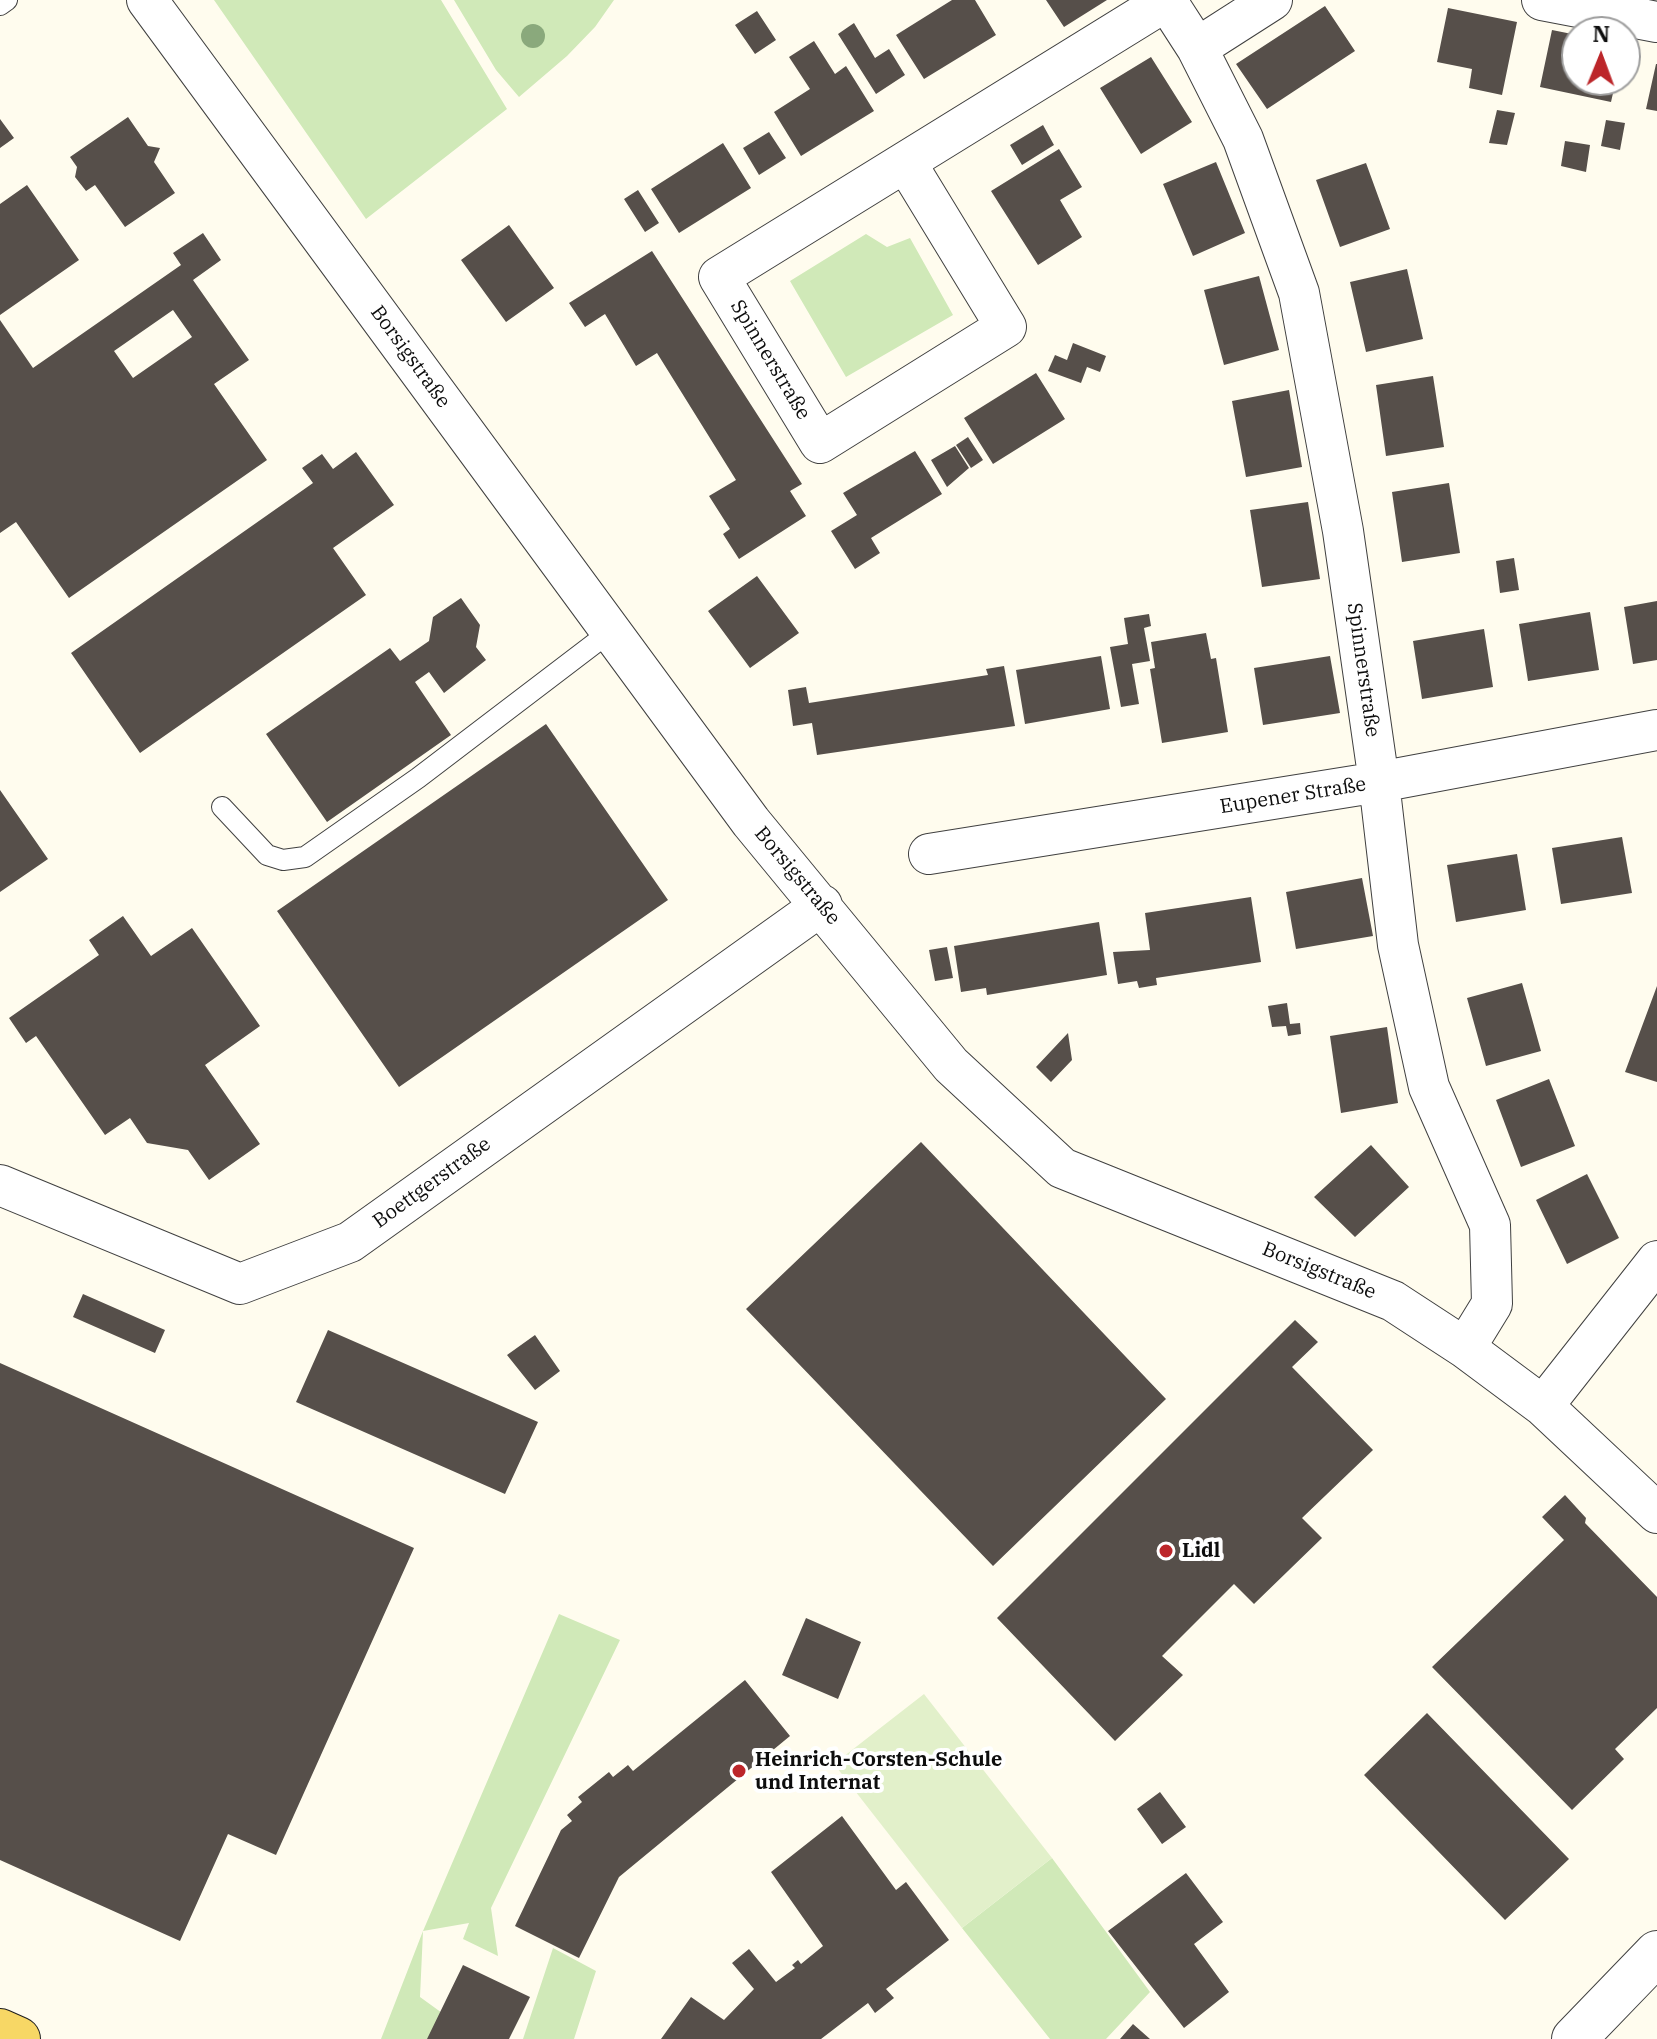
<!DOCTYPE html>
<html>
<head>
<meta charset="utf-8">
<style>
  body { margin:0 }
  #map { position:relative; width:1657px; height:2039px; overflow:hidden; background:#fffcee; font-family:"IBM Plex Serif",serif }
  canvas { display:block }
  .north { position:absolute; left:1561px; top:16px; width:80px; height:80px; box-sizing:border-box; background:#fff; border:2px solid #9e9e9e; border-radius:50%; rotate:1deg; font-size:22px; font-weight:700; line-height:32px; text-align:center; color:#0d0d0d }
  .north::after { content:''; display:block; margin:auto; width:28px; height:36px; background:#bc262a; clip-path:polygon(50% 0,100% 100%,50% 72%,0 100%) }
</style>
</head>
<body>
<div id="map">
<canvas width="1657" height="2039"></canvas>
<div class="north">N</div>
</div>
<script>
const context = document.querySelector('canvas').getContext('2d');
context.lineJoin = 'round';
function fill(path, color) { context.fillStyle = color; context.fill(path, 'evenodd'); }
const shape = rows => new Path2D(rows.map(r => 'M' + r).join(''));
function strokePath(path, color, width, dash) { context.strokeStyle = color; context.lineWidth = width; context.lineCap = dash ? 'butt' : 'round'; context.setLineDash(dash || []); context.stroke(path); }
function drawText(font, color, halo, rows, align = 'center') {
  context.font = font + ' "IBM Plex Serif",serif'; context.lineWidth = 8; context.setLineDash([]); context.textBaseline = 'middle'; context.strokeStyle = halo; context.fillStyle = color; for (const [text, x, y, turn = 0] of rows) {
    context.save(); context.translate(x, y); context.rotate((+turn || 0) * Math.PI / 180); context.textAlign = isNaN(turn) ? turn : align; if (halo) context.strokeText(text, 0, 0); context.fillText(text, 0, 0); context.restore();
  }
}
const green = shape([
  [214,0,441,0,507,109,366,219],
  [454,0,614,0,595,27,567,56,519,97,496,70],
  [866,234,887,247,910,238,953,315,846,377,790,281],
  [559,1614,620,1640,491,1908,498,1956,463,1939,469,1923,423,1931,420,1997,478,2039,381,2039,423,1931],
  [1052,1858,1150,1992,1106,2039,1050,2039,962,1928],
  [553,1948,596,1971,574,2039,523,2039]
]);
const pitch = shape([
  [924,1694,1052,1858,962,1928,834,1764]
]);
const building = shape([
  [952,0,975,0,996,35,924,79,896,35],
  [1046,0,1107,0,1064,27],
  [1325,6,1355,51,1267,109,1236,64],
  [1448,8,1517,22,1502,95,1469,88,1472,69,1437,62],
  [757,11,776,40,755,54,735,25],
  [854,23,875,58,889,49,905,75,876,94,838,34],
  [1552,30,1577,35,1577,80,1616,80,1611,102,1540,87],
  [814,41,835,74,846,66,874,111,801,156,774,112,810,89,789,57],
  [1151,57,1192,122,1141,154,1100,88],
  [1656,64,1657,64,1657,111,1646,109],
  [1497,110,1515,113,1507,145,1489,143],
  [128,117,148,146,160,148,154,162,175,193,125,227,95,185,86,191,75,177,77,167,70,157],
  [0,119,14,138,0,148],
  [1606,120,1625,123,1620,150,1601,146],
  [1043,125,1054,145,1022,165,1010,145],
  [769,132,786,158,759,175,743,148],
  [1565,141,1590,145,1586,172,1561,166],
  [723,143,751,188,679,233,651,189],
  [1059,149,1082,187,1060,200,1082,237,1038,265,991,191],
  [1216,162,1245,233,1193,256,1163,184],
  [1366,163,1390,229,1340,247,1316,180],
  [27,185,79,260,0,315,0,204],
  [638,190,659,223,645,232,624,199],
  [509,225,554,288,506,322,461,260],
  [203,233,221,260,193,280,249,360,214,384,267,460,69,598,16,522,0,533,0,320,33,368,181,265,173,253],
  [173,310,192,337,133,378,114,351],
  [652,251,802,484,790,491,806,516,739,559,723,534,730,529,709,496,736,480,657,353,636,366,605,314,585,327,569,303],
  [1407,269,1423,339,1366,352,1350,282],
  [1259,276,1279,350,1224,365,1204,290],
  [1073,343,1106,356,1100,372,1087,367,1081,383,1048,371,1055,355,1067,360],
  [1036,373,1065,419,993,464,964,418],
  [1433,376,1444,447,1386,456,1376,385],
  [1289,390,1302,467,1246,477,1232,401],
  [968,437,983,460,971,468,956,445],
  [955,446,969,468,947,487,931,460],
  [915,451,942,494,871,538,880,553,855,569,831,531,857,515,843,493],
  [356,452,394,505,333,548,366,595,140,753,71,653,313,483,302,468,322,454,333,469],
  [1449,483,1460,553,1402,562,1392,492],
  [1308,502,1320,579,1262,587,1250,510],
  [1514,558,1519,590,1500,593,1496,561],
  [757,576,799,633,750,668,708,611],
  [461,598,480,625,476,647,486,660,444,693,429,672,415,682,451,735,327,822,266,734,390,648,400,661,429,641,433,617],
  [1657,601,1657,660,1633,664,1624,607],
  [1590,612,1599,670,1528,681,1519,624],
  [1149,614,1151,626,1144,628,1150,661,1132,664,1139,704,1121,707,1110,647,1128,644,1124,618],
  [1484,629,1493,687,1422,699,1413,641],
  [1206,633,1211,659,1216,658,1228,732,1162,743,1150,669,1155,668,1151,642],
  [1101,656,1110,709,1025,724,1016,670],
  [1330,656,1340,713,1263,725,1254,668],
  [1004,666,1015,726,817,755,812,723,793,726,788,690,806,687,809,703,988,675,986,669],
  [546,724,668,900,399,1087,277,911],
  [0,790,48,859,0,892],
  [1622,837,1632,893,1561,904,1552,848],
  [1517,854,1526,910,1456,922,1447,865],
  [1362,878,1373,936,1296,949,1286,892],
  [1251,897,1261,962,1156,978,1157,985,1139,988,1137,981,1118,984,1113,952,1150,950,1145,913],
  [123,916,151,956,192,928,260,1026,205,1065,260,1144,209,1180,188,1150,147,1143,130,1118,105,1135,36,1036,26,1043,9,1018,99,955,89,940],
  [1099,922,1107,975,987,995,986,988,961,992,954,946],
  [947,947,953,978,935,981,929,950],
  [1522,983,1541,1051,1486,1066,1467,998],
  [1657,986,1657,1082,1625,1072],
  [1287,1003,1290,1024,1300,1023,1301,1034,1288,1036,1286,1026,1272,1027,1268,1006],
  [1387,1027,1398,1103,1341,1113,1330,1036],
  [1068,1033,1072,1060,1051,1082,1036,1067],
  [1549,1079,1575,1146,1521,1167,1496,1100],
  [921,1142,1166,1399,993,1566,746,1309],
  [1371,1145,1409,1187,1355,1237,1314,1197],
  [1587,1174,1619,1238,1567,1264,1536,1200],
  [83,1294,165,1330,155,1353,73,1317],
  [1295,1320,1318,1342,1292,1367,1373,1450,1302,1518,1322,1538,1254,1604,1234,1584,1162,1656,1183,1675,1115,1741,997,1618],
  [328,1330,538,1422,505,1494,296,1402],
  [535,1335,560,1371,535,1390,507,1355],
  [0,1363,414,1548,276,1855,228,1834,180,1941,0,1860],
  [1565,1495,1586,1518,1585,1523,1657,1597,1657,1708,1615,1749,1624,1759,1572,1810,1432,1667,1564,1540,1542,1517],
  [806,1618,861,1642,838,1699,782,1675],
  [745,1680,790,1736,619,1877,579,1958,515,1926,561,1830,572,1821,567,1815,582,1802,578,1797,609,1772,613,1777,628,1765,633,1771],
  [1427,1713,1569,1859,1505,1920,1364,1775],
  [1160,1792,1186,1827,1162,1844,1137,1809],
  [842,1816,896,1890,906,1882,949,1940,886,1989,894,1998,875,2013,868,2003,821,2039,661,2039,691,1997,724,2020,754,1989,732,1963,749,1949,776,1982,795,1968,792,1965,798,1960,801,1964,823,1946,771,1872],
  [1186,1873,1223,1922,1194,1944,1229,1992,1184,2028,1108,1931],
  [463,1965,530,1997,509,2039,427,2039],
  [1133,2024,1150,2039,1120,2039]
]);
const service = shape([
  [0,5,7,0],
  [222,807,267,855,283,860,305,857,418,778,611,631]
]);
const minor = shape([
  [147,0,751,822,951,1065,1062,1168,1393,1301,1465,1348,1543,1406,1657,1513],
  [1166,0,1197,48,1243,139,1299,293,1343,531,1379,782,1398,945,1429,1087,1490,1225,1492,1304,1465,1348],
  [1542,0,1657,22],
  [1197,48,1272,0],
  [906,163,1006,327,820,443,719,277,1166,1],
  [929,854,1379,782,1657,730],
  [0,1185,240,1284,350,1242,822,905],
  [1543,1406,1657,1261]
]);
const tertiary = shape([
  [1574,2039,1657,1953]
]);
const primary = shape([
  [0,2031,18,2039]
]);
const trees = [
  [533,36]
];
const markers = [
  [1166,1551,8,"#bc262a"],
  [739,1771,8,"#bc262a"]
];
const streetNames = [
  ["Borsigstraße",410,357,54],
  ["Spinnerstraße",770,360,59],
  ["Spinnerstraße",1363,670,82],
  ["Eupener Straße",1293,796,-9],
  ["Borsigstraße",797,876,50],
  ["Boettgerstraße",432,1183,-36],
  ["Borsigstraße",1319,1271,22]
];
const poiNames = [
  ["Lidl",1182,1551],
  ["Heinrich-Corsten-Schule",755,1760],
  ["und Internat",755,1783]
];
fill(green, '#d0e9b8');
fill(pitch, '#e2f0ca');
fill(building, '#564f4a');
strokePath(service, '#404040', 22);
strokePath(minor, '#404040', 42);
strokePath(tertiary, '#404040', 46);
strokePath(primary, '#1e1e1e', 46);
strokePath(service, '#fff', 20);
strokePath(minor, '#fff', 40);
strokePath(tertiary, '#fff', 44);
strokePath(primary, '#f7d765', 44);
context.fillStyle = '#8aa97c';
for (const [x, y] of trees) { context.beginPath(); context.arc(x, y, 12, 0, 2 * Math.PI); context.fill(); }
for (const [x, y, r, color] of markers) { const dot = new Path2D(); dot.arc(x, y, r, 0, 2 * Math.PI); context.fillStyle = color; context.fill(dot); strokePath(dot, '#fff', 3); }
drawText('20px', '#0d0d0d', '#fff', streetNames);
drawText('bold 20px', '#0d0d0d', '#fff', poiNames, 'left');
</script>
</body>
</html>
